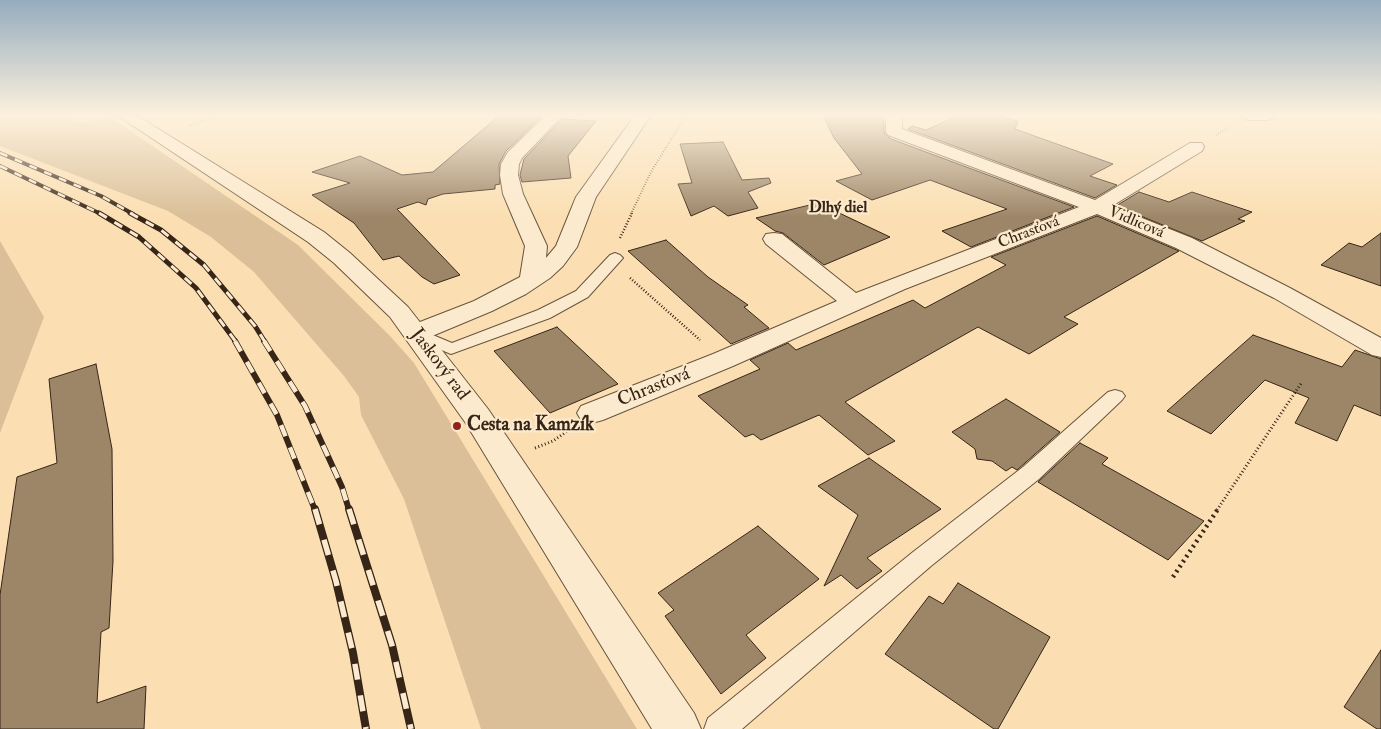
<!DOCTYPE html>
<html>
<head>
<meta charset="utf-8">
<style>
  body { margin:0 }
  canvas { display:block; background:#fbdfb3 }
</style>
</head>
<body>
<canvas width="1381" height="729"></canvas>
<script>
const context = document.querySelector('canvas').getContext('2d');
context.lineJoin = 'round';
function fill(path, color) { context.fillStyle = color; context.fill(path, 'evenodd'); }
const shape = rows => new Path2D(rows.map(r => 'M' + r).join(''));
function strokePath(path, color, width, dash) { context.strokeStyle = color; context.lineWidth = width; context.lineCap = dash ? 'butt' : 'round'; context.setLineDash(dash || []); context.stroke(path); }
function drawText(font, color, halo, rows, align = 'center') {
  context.font = font + ' "IM FELL Double Pica",serif'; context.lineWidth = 4.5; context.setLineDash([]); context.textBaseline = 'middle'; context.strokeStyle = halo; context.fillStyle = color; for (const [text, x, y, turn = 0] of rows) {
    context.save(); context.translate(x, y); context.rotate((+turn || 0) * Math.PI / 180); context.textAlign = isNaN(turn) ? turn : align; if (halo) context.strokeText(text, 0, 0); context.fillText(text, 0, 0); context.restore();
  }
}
const green = shape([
  [0,115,63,115,82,123,110,117,298,245,390,336,414,363,637,729,481,729,404,499,361,415,359,397,344,376,254,272,211,237,168,211,0,146],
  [0,241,44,317,0,433]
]);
const building = shape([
  [500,115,541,117,506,151,499,164,500,184,495,185,495,189,443,194,428,199,426,205,418,202,397,209,460,275,434,284,422,277,399,256,383,260,354,223,312,195,350,183,312,172,360,156,402,175,433,172,500,115],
  [823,115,881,115,884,123,884,133,891,139,1074,207,971,247,942,231,1007,209,930,180,872,200,836,181,862,174,834,138,823,115],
  [960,115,994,115,1018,121,1015,129,1113,164,1090,176,1117,185,1095,198,908,129,912,126,926,130,960,115],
  [562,119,596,121,568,156,571,178,522,182,520,175,524,159,562,119],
  [723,142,742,180,769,178,771,183,748,192,758,208,728,216,714,206,691,216,678,184,692,183,680,144,723,142],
  [1139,192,1169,202,1192,192,1252,212,1238,219,1245,221,1202,241,1116,206,1139,192],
  [818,203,890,237,824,265,783,233,775,231,756,218,818,203],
  [1097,216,1179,251,1064,317,1078,324,1029,354,978,327,845,402,895,441,868,455,819,415,761,440,753,434,745,437,698,396,760,369,750,360,788,343,796,350,913,300,925,308,1006,265,991,257,1097,216],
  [1381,233,1381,286,1321,265,1349,243,1362,247,1381,233],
  [666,240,708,277,748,305,744,307,769,328,731,344,628,251,666,240],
  [557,327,618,384,550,413,494,351,557,327],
  [1253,335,1342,367,1355,350,1381,359,1381,416,1354,405,1337,441,1295,423,1309,398,1265,380,1211,434,1167,411,1253,335],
  [96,364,112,449,113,561,109,628,101,632,97,703,146,686,144,729,0,729,0,595,17,477,57,463,49,379,96,364],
  [1006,399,1060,432,1017,470,1012,467,1006,471,992,461,977,459,975,449,952,432,1006,399],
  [1080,443,1108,458,1102,464,1204,521,1168,560,1038,482,1080,443],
  [869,458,941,509,867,558,882,571,857,589,841,575,824,586,858,515,818,486,869,458],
  [758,526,819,579,746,635,766,658,721,694,665,616,674,610,658,593,758,526],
  [958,583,1050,637,998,729,994,729,885,654,929,596,943,604,958,583],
  [1381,650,1381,729,1377,729,1344,707,1381,650]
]);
const pathFar3 = shape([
  [189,126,220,115],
  [1216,135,1228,128],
  [631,214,651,172,686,115]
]);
const pathFar2 = shape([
  [620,238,632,213],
  [630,278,700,340]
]);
const pathFar1 = shape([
  [535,448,553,441,569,430],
  [1217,510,1302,382]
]);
const path = shape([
  [1173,577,1218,509]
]);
const service = shape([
  [615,253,620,255,623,258,588,297,550,318,451,354,410,337,407,333,410,329,416,328,452,343,538,310,576,291,610,255,615,253],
  [1115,390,1122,392,1125,396,1122,400,1039,479,931,566,742,729,704,729,708,718,913,552,1023,467,1108,392,1115,390]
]);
const minor = shape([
  [546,115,563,115,522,158,519,164,518,175,523,194,547,246,546,258,556,246,576,197,635,115,651,115,596,197,577,247,563,266,550,278,526,294,492,311,425,339,416,341,407,339,403,333,407,327,474,301,520,277,525,246,503,194,500,175,501,164,508,152,546,115],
  [886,115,902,115,902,129,1095,200,1190,143,1202,143,1204,147,1202,151,1112,206,1192,238,1290,288,1381,338,1381,357,1372,355,1274,298,1176,248,1097,214,905,289,733,366,603,420,592,423,581,420,577,413,581,406,713,354,837,301,766,244,763,239,766,234,774,233,782,234,856,293,1079,207,888,135,886,132,886,115],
  [1240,115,1276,115,1273,118,1268,120,1248,120,1243,118,1240,115]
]);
const tertiary = shape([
  [117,115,136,115,324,232,350,253,408,307,488,409,694,713,701,729,652,729,465,422,390,317,334,263,308,242,117,115]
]);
const railFar3 = shape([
  [0,153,101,196,133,214],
  [0,166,101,214]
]);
const railFar2 = shape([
  [99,213,139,237,196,288,236,342],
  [130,213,161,230,204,265,255,326,265,342]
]);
const railFar1 = shape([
  [235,341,277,415,315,510],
  [264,341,305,406,342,487,349,510]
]);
const rail = shape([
  [315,509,336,581,353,653,366,729],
  [349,509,392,645,411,729]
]);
const markers = [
  [457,426,5,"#8f2418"]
];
const farNeighbourhoodnames = [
  ["Dlhý diel",838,209]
];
const farStreetnames = [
  ["Vidlicová",1136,223,23],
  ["Chrasťová",1029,233,-21]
];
const streetNames = [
  ["Jaskový rad",439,365,53],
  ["Chrasťová",654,388,-22]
];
const poiNames = [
  ["Cesta na Kamzík",467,426]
];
fill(green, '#dabf98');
fill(building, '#9d8668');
strokePath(building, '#372517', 1);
strokePath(service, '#68543e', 2);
strokePath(minor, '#68543e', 2);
strokePath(tertiary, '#68543e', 2);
strokePath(pathFar3, '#372517', 2, [0.5, 2]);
strokePath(pathFar2, '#372517', 2.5, [1, 2]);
strokePath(pathFar1, '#372517', 3, [1, 2.5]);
strokePath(path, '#372517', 4.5, [2, 4]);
fill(service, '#fceace');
fill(minor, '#fceace');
fill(tertiary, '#fceace');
strokePath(railFar3, '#372517', 4);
strokePath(railFar2, '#372517', 5);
strokePath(railFar1, '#372517', 6);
strokePath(rail, '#372517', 8);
strokePath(railFar3, '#fceace', 2.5, [8]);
strokePath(railFar2, '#fceace', 3, [9]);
strokePath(railFar1, '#fceace', 4.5, [12]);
strokePath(rail, '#fceace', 5.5, [16]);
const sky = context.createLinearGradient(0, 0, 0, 217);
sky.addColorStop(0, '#95acbe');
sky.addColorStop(0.53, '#fdf1dd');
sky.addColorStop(1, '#fdf1dd00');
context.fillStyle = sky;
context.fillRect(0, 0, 1381, 217);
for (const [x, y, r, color] of markers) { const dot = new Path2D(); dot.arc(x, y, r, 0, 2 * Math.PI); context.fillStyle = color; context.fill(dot); strokePath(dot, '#fceace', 2); }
drawText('bold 16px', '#372517', '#fceace', farNeighbourhoodnames);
drawText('16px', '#372517', '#fceace', farStreetnames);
drawText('19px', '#372517', '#fceace', streetNames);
drawText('bold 19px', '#372517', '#fceace', poiNames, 'left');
</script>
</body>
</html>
